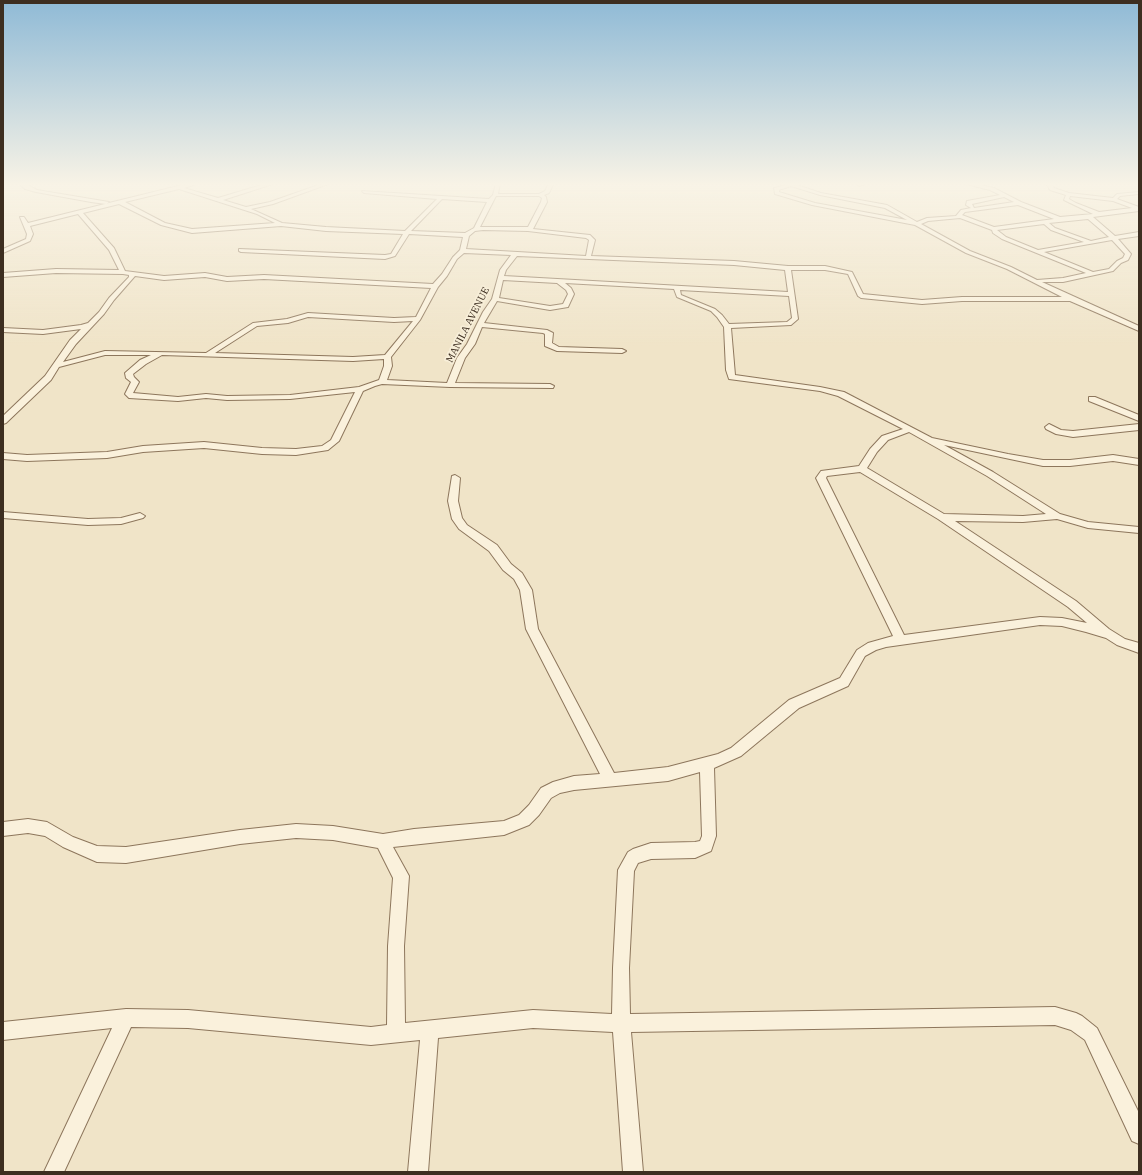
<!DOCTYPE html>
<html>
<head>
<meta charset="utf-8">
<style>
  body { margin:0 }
  #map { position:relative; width:1142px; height:1175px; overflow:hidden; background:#f0e4c8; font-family:"IBM Plex Serif",serif }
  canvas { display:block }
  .frame { position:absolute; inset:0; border:4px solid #3d2e20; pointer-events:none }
</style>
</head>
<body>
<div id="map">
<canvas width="1142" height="1175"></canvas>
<div class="frame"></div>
</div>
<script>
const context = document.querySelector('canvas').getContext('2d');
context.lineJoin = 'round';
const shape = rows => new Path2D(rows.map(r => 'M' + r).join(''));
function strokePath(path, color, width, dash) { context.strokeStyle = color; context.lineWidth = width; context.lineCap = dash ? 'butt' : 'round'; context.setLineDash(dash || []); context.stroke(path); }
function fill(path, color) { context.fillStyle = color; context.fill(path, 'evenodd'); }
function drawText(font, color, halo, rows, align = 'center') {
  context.font = font + ' "IBM Plex Serif",serif'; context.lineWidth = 3.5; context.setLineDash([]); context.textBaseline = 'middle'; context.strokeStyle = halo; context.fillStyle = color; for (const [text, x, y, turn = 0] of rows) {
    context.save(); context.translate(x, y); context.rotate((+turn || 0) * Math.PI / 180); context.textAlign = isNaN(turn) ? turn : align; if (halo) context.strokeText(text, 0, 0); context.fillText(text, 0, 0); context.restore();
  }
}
const minor = shape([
  [18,183,24,183,37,190,109,202,106,204,91,202,36,192,25,189,18,183],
  [190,183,199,183,184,188,218,198,268,183,276,183,223,200,246,207,270,202,324,183,331,183,273,204,251,209,282,223,326,227,405,231,437,199,364,193,362,191,489,199,493,195,496,183,500,183,498,194,539,194,545,191,549,183,554,183,549,193,544,195,546,197,547,202,533,229,590,235,595,240,591,256,734,261,788,266,825,266,852,272,863,294,922,300,962,297,1062,297,1007,269,966,253,915,225,812,205,775,194,774,188,786,185,784,183,791,183,821,193,887,205,917,222,927,218,956,216,961,210,971,208,966,205,967,201,1000,195,990,190,962,183,972,183,994,188,1021,202,1060,217,1093,214,1064,200,1066,195,1050,190,1046,183,1051,183,1054,188,1069,193,1113,198,1117,194,1139,192,1139,194,1120,196,1117,199,1139,207,1139,211,1093,217,1115,236,1139,232,1139,236,1118,239,1131,254,1128,260,1121,263,1113,271,1063,282,1042,282,1139,326,1139,331,1070,301,962,301,922,304,861,298,858,296,848,274,825,270,791,270,798,319,791,325,731,328,735,375,820,387,844,392,932,438,1008,454,1043,460,1070,460,1113,455,1139,459,1139,465,1113,461,1070,466,1043,466,944,445,993,472,1060,514,1088,522,1139,527,1139,533,1088,528,1057,519,1023,522,955,521,1076,601,1109,629,1125,639,1139,643,1139,653,1117,645,1106,638,1086,632,1062,626,1040,625,886,647,876,650,865,656,848,686,799,708,741,756,714,768,716,836,711,851,695,858,651,859,638,863,634,871,629,968,630,1014,1055,1007,1076,1013,1082,1016,1097,1028,1139,1113,1139,1144,1132,1141,1085,1040,1071,1030,1055,1025,631,1032,643,1172,623,1172,613,1032,533,1028,438,1038,428,1172,408,1172,420,1040,371,1045,188,1028,131,1027,64,1172,44,1172,112,1028,3,1040,3,1022,126,1009,188,1010,371,1027,387,1025,388,946,393,878,378,848,333,840,296,838,240,844,126,863,97,862,63,847,45,836,28,833,3,836,3,822,28,819,47,822,73,837,97,846,126,847,240,830,296,824,333,826,383,834,414,829,504,821,519,815,529,805,541,788,553,782,574,776,600,774,526,629,520,590,514,579,503,570,489,551,459,529,452,519,448,501,452,476,455,475,460,478,458,501,462,518,467,525,497,545,511,564,522,573,532,590,538,629,614,773,668,767,718,754,731,748,789,700,840,678,857,650,868,643,893,636,816,478,821,471,859,466,870,449,882,436,903,429,838,396,820,391,729,379,726,370,724,327,717,317,711,311,677,297,674,289,565,283,571,288,574,294,568,307,550,310,497,301,484,323,547,330,553,333,552,343,559,347,622,349,626,351,622,353,557,351,545,346,545,334,543,333,482,327,475,344,465,358,455,383,550,384,554,386,553,388,450,387,382,384,375,386,363,391,339,441,328,450,296,455,262,454,204,448,143,452,107,458,27,461,3,459,3,453,27,455,107,452,143,446,204,442,262,448,296,449,322,446,331,440,355,392,290,399,227,400,206,398,178,401,129,398,125,394,131,382,126,378,125,373,140,360,151,355,105,355,59,367,51,380,6,423,3,424,3,416,45,376,70,340,81,329,43,334,3,332,3,328,43,330,81,325,88,323,99,312,109,298,129,277,129,275,123,274,56,273,3,277,3,273,56,269,119,270,109,250,78,214,30,226,33,234,30,241,3,253,3,249,26,239,27,234,20,217,24,217,28,223,190,183],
  [791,186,820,195,885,208,907,220,815,203,779,192,779,190,791,186],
  [179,189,257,214,275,223,192,229,165,223,125,202,179,189],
  [496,196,539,196,542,198,541,202,528,227,480,227,496,196],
  [1070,196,1113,201,1132,208,1099,212,1076,203,1069,199,1070,196],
  [1004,197,1014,202,974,208,972,204,1004,197],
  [442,199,487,202,474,228,465,233,411,231,442,199],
  [119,204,161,225,192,233,281,226,326,231,403,234,391,254,385,255,239,249,239,251,241,252,385,259,395,256,409,234,463,237,460,250,453,257,442,274,433,284,264,275,227,277,205,273,164,276,125,271,114,248,83,213,119,204],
  [1018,205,1054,219,994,227,962,215,965,212,1018,205],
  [960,218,992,230,993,233,1002,239,1086,273,1063,278,1037,280,1011,267,970,251,921,224,928,221,960,218],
  [1088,219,1109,237,1091,241,1055,228,1049,223,1088,219],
  [1044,224,1051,230,1084,242,1038,250,1006,237,997,230,1044,224],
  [483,230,528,231,586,238,589,240,586,256,466,249,469,236,475,231,483,230],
  [1112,240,1125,254,1123,258,1117,261,1109,269,1093,272,1044,252,1112,240],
  [464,253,511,255,500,270,492,299,483,312,467,344,457,358,447,383,387,380,392,366,391,357,420,320,438,287,447,276,457,259,464,253],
  [517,256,734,265,785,270,788,292,504,276,506,270,517,256],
  [135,276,164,280,205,277,227,281,264,279,431,288,416,317,394,318,308,313,287,319,253,323,206,353,105,351,63,362,76,344,104,314,114,300,135,276],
  [503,280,557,283,566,290,568,294,563,304,550,306,499,298,503,280],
  [680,290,789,296,792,318,787,322,729,324,722,315,715,309,681,295,680,290],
  [308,317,394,322,413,321,385,355,353,357,215,353,257,326,288,323,308,317],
  [162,355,353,361,384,359,384,366,379,380,359,387,290,395,227,396,206,394,178,397,133,393,139,382,134,377,133,374,146,364,162,355],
  [909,432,987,476,1046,514,1023,516,944,514,867,468,877,452,888,440,909,432],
  [860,472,938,519,1068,607,1087,623,1062,618,1040,617,904,635,826,478,827,476,860,472],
  [700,772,702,836,700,841,695,842,651,843,633,849,628,852,618,870,613,968,612,1014,533,1010,405,1023,404,946,409,876,393,847,504,835,529,825,539,815,551,798,560,793,574,790,668,781,700,772],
  [858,183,863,183,863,185,859,186,858,183],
  [1089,397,1095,397,1139,415,1139,421,1089,401,1089,397],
  [1049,424,1061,430,1073,431,1139,424,1139,430,1073,437,1056,434,1046,429,1045,427,1049,424],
  [3,512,88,519,121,518,140,513,145,516,143,518,121,524,88,525,3,518,3,512]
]);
const rail = shape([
  [1132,183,1139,184]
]);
const farStreetnames = [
  ["MANILA AVENUE",468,325,-63]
];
strokePath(minor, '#8d765c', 2);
fill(minor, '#faf1dc');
strokePath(rail, '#3d2e20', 2);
strokePath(rail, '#f7eed8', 1.5, [4.5]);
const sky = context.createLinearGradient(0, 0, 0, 348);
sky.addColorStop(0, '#8fbad6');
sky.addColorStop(0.53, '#f8f3e6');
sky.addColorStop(1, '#f8f3e600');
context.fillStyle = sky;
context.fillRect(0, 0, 1142, 348);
drawText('10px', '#3d2e20', '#f7eed8', farStreetnames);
</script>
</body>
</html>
